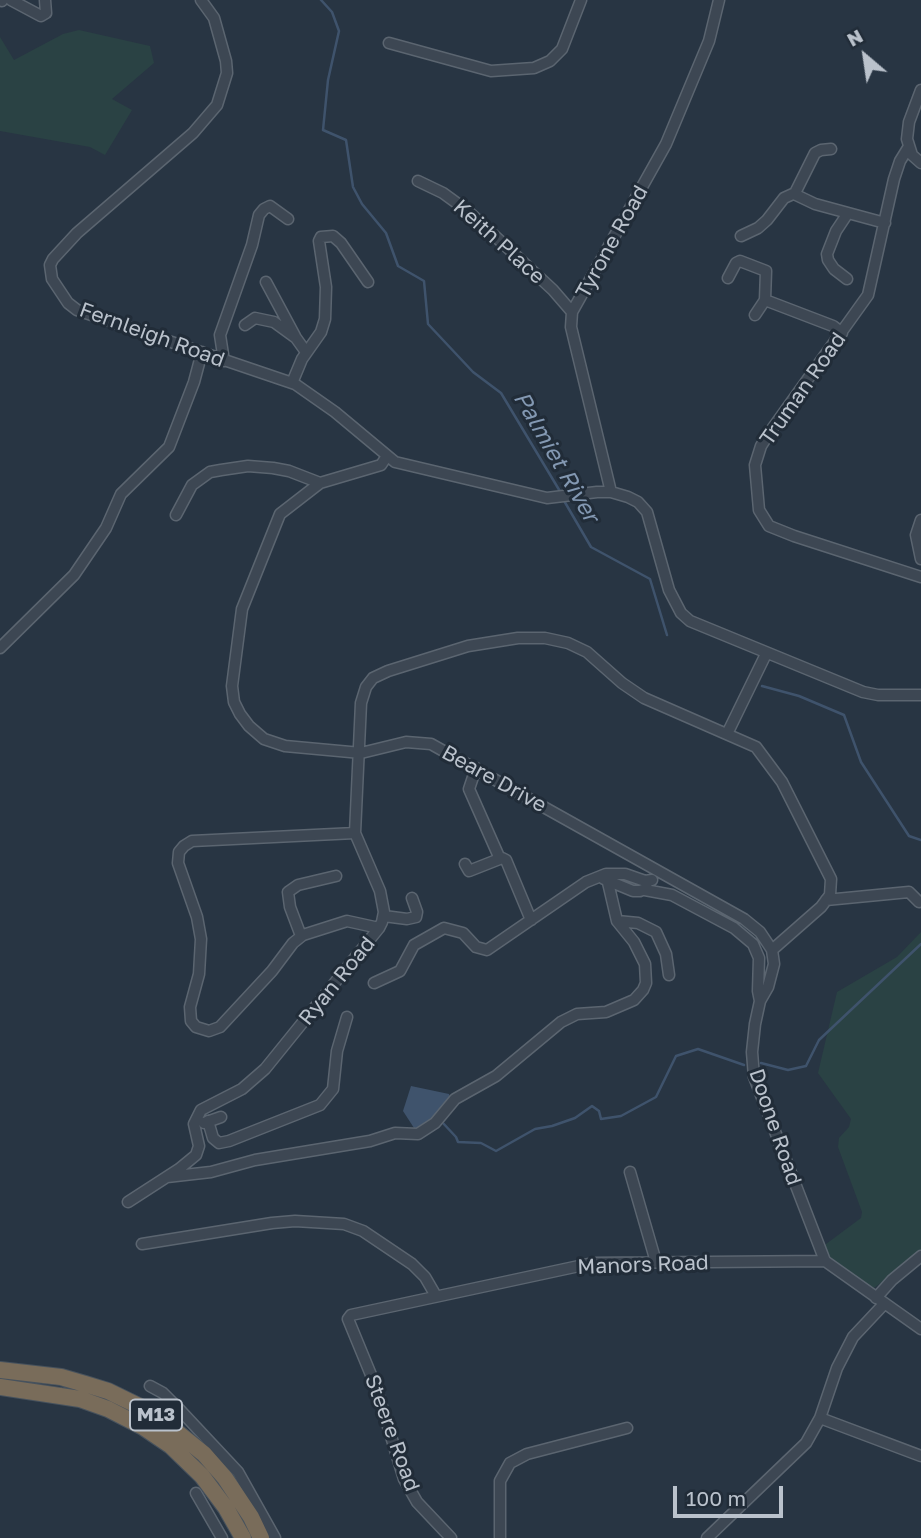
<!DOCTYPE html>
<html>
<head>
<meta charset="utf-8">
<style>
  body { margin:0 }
  #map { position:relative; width:921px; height:1538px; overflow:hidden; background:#283543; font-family:"Golos Text",sans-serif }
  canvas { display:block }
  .north { position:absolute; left:830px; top:21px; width:70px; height:70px; -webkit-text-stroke:5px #212c38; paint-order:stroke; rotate:331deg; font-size:19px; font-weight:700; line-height:28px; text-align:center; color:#bac2cc }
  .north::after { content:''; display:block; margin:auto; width:24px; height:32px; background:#bac2cc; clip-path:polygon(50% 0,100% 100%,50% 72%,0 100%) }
  .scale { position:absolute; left:673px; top:1486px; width:110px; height:32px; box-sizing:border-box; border:4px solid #bac2cc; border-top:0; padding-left:9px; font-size:21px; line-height:24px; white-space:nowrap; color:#bac2cc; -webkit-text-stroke:5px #212c38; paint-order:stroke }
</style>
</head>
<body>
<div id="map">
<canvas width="921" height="1538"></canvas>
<div class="north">N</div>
<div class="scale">100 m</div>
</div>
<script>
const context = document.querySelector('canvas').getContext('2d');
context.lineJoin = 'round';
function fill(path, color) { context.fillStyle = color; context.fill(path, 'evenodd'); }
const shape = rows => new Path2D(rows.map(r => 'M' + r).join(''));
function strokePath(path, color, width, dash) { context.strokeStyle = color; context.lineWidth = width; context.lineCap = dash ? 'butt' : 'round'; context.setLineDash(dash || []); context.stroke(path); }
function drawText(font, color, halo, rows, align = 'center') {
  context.font = font + ' "Golos Text",sans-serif'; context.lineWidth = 6; context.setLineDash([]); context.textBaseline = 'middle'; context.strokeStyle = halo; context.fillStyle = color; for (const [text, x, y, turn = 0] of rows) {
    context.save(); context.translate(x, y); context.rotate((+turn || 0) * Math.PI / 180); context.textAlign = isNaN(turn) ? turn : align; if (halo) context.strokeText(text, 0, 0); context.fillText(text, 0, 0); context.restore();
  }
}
const green = shape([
  [79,30,150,46,154,63,112,99,132,110,105,155,90,147,0,131,0,37,14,60,63,34],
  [921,932,921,1252,874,1288,861,1282,827,1257,822,1247,861,1218,862,1212,838,1147,839,1138,849,1127,851,1119,818,1073,837,992,897,957]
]);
const water = shape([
  [411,1086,449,1094,451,1100,431,1122,423,1127,414,1128,403,1111]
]);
const stream = shape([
  [321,0,332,12,339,31,328,80,323,130,346,140,353,187,362,204,386,233,398,266,424,281,428,324,473,372,501,393,561,493],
  [563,499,591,547,650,579,667,635],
  [762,686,799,696,844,715,861,762,909,836,921,840],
  [761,1063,788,1070,806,1066,819,1040,921,944],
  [442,1122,456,1137,458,1142,481,1143,496,1151,535,1129,552,1126,575,1118,592,1106,599,1111,601,1119,621,1116,656,1097,676,1056,698,1049,744,1065]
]);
const minor = shape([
  [11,0,41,16,46,13,45,0],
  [201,0,214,18,226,61,227,73,217,105,193,133,77,233,53,259,50,265,52,279,68,303,77,310,295,384,335,412,395,462,547,498,597,492,611,492,628,497,638,502,647,512,669,590,681,613,690,621,863,692,878,695,921,695],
  [2,1,2,0],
  [389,43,491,71,534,68,550,61,562,49,581,0],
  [921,90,909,122,907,139,912,155,921,163],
  [908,148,900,161,894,179,868,295,772,429,761,446,755,465,759,510,769,526,794,536,921,577],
  [418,181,443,193,469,212,553,290,572,312],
  [794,194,815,204,885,223],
  [741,236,758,228,767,220,784,198,795,193,815,153,821,150,831,149],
  [728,278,736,263,740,261,766,271,765,300,755,315],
  [847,279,834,269,828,260,827,254,836,231,848,213],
  [266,282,295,336],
  [765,300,833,326,842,333],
  [245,325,255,318,274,322,296,338,306,352],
  [224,361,220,335,252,245,259,215,264,209,270,206,288,219],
  [292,383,302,359,321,332,325,319,326,287,319,241,321,237,333,236,341,243,368,282],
  [387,456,381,465,320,483,280,514,242,609,232,686,234,702,240,714,249,726,264,739,285,746,361,753,406,742,431,744,744,919,760,932,772,950,774,964,768,987,760,1001,755,1024,752,1052,754,1077,825,1261],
  [611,492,571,327,572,312,666,144,709,41,719,0],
  [176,515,192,485,210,472,221,470,248,466,273,468,289,471,320,483],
  [921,520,916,535,921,559],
  [0,648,74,575,106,528,121,494,169,447,194,382,202,352],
  [727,734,766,654],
  [476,768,469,789,500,859],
  [355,833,192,841,184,846,179,852,178,863,197,917,201,939,199,974,190,1007,191,1021,196,1027,209,1031,220,1027,272,971,293,943,303,935,347,921,379,928],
  [465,864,469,871,502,858,506,860,531,920],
  [604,879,633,891,640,891,647,888],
  [645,890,672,895,734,928,753,944,759,958,758,991,760,1001],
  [826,900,909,892,919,902],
  [384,916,407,919,416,917,417,912,412,898],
  [617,921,638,923,656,932,666,954,669,975],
  [301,936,290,907,288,892,298,885,336,876],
  [374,983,400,971,414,945,444,928,463,933,476,947,487,950,586,882,606,874,625,874,645,881,652,880],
  [208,1121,213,1138,219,1143,229,1141,320,1105,333,1089,337,1051,347,1017],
  [204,1123,221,1117],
  [194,1124,201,1110,242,1089,265,1069,379,928,382,922,384,912,380,891,355,833,361,703,366,687,373,678,388,671,468,646,518,638,545,638,568,643,587,652,622,683,644,698,756,747,782,782,831,879,830,895,821,907,772,950],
  [630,1172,656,1262],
  [167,1177,211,1172,255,1160,370,1141,395,1133,418,1134,435,1123,455,1099,496,1076,561,1022,577,1014,606,1012,634,1000,643,990,646,983,645,964,634,942,617,921,606,874],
  [128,1202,179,1169,196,1155,199,1146,194,1124],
  [142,1244,272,1223,295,1221,344,1224,363,1231,412,1264,425,1277,436,1296],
  [876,1298,892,1280,921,1256],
  [150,1386,163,1393,179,1409,238,1472,275,1538],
  [820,1418,921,1456],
  [196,1493,222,1538],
  [451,1538,417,1502,404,1479,376,1387,348,1319,351,1315,593,1263,825,1261,921,1329],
  [500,1538,500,1481,510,1463,527,1454,627,1428],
  [707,1538,806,1443,820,1418,837,1368,853,1337,884,1304]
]);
const highway = shape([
  [0,1370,61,1377,85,1384,108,1391,153,1413,204,1454,225,1478,251,1517,261,1538],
  [0,1387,80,1399,108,1409,143,1427,171,1446,202,1476,226,1508,243,1538]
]);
const shields = [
  [156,1415,52]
];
const shieldNames = [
  ["M13",156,1415]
];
const streetNames = [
  ["Keith Place",499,242,42],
  ["Tyrone Road",612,242,-61],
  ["Fernleigh Road",152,335,20],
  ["Truman Road",803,389,-55],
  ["Beare Drive",494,779,29],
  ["Ryan Road",337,981,-51],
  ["Doone Road",775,1127,71],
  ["Manors Road",643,1265,-2],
  ["Steere Road",392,1433,70]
];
const waterNames = [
  ["Palmiet River",556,457,60]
];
fill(green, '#2a4244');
fill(water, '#3f536c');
strokePath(stream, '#3f536c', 2.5);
strokePath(minor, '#5b6570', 13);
strokePath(highway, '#47525d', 18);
strokePath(minor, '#3d4753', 10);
strokePath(highway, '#796c5a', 16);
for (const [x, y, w] of shields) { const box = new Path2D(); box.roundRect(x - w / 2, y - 15.5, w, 31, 5); context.fillStyle = '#212c38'; context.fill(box); strokePath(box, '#bac2cc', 2); }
drawText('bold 19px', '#bac2cc', null, shieldNames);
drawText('21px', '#bac2cc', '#212c38', streetNames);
drawText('italic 23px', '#8398b2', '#212c38', waterNames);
</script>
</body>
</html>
